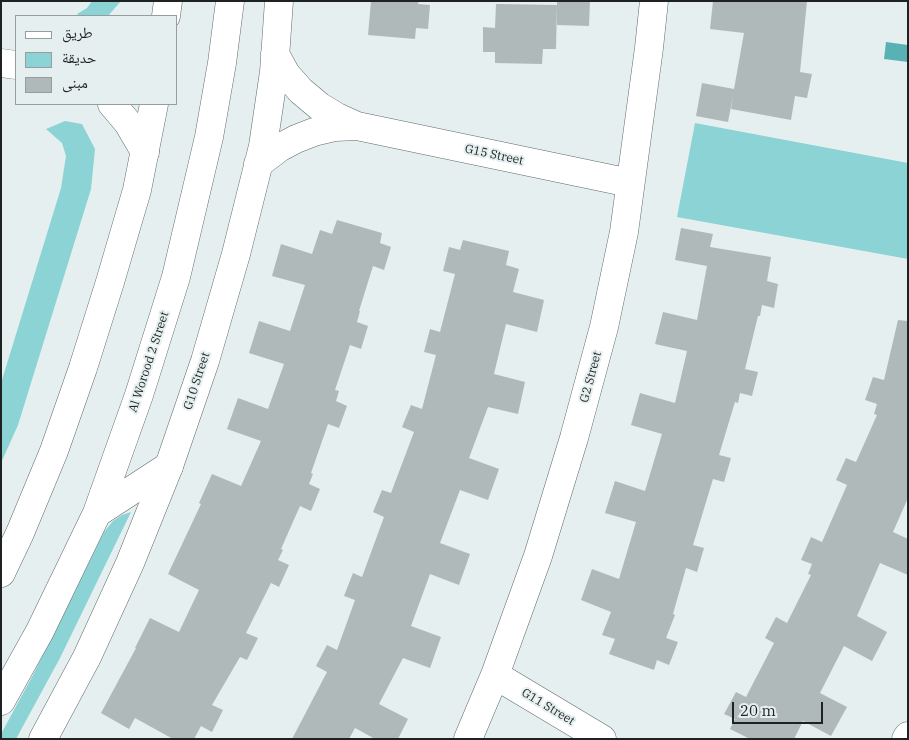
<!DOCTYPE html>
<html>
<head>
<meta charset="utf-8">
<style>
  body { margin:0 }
  #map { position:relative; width:909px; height:740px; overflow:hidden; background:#e5efef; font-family:"IBM Plex Serif","Noto Naskh Arabic",serif }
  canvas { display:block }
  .frame { position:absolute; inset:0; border:2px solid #1f2222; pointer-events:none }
  .legend { position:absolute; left:15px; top:15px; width:162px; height:90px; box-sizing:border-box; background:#e5efef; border:1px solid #969d9d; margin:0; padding:6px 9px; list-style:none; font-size:15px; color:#1f2222 }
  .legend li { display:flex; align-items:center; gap:10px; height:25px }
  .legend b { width:25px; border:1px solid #969d9d }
  .scale { position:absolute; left:732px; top:702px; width:91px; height:22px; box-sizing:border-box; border:2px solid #1f2222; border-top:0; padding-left:6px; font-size:15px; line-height:18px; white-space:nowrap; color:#1f2222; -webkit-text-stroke:4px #e5efef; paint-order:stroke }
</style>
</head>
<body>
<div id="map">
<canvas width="909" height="740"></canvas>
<div class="frame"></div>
<ul class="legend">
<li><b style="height:6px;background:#fff"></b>طريق</li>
<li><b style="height:14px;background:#8cd3d5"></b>حديقة</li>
<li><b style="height:14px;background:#b0b9b9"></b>مبنى</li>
</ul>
<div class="scale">20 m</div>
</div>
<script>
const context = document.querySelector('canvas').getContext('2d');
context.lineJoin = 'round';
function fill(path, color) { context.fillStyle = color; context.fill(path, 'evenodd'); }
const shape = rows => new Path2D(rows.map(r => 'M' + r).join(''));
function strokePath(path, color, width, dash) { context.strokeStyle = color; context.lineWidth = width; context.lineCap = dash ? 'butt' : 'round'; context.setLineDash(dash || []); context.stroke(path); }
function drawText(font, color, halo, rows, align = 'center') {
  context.font = font + ' "IBM Plex Serif",serif'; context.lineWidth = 4; context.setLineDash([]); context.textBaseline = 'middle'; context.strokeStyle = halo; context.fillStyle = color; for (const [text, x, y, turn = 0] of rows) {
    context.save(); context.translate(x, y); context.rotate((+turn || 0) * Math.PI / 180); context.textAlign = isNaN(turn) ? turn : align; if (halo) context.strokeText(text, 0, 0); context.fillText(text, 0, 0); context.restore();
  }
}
const green = shape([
  [92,1,121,1,108,16,79,16,77,14,87,8],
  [65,121,82,124,95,149,91,189,18,425,1,463,1,383,61,188,66,156,62,143,46,129],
  [695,123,908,163,908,259,677,217],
  [131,512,60,658,16,739,1,739,1,734,33,675,104,532,113,521,122,515]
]);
const water = shape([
  [886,42,908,45,908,62,884,59]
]);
const building = shape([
  [371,1,419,1,418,4,430,5,428,29,416,28,415,39,368,35],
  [557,1,590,1,589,26,557,25],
  [713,1,807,1,800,72,812,74,807,98,795,96,791,120,731,109,733,96,728,122,696,116,702,83,734,89,744,33,710,29],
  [496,4,557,5,556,49,543,49,542,64,495,63,495,52,483,52,483,27,495,28],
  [337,220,382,233,380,243,391,247,384,270,373,266,359,311,360,311,357,322,368,326,361,349,350,345,335,390,339,391,336,401,347,406,339,428,328,424,311,473,313,474,309,484,320,489,311,511,300,506,281,549,283,550,278,560,289,565,279,587,271,583,246,633,258,638,247,660,240,657,212,705,223,710,212,732,201,726,194,739,173,739,135,718,129,729,101,713,136,648,135,648,150,618,179,632,199,590,168,574,201,504,199,503,212,474,241,486,261,441,227,429,238,398,268,409,284,364,249,353,259,321,290,331,305,285,272,276,281,244,312,254,320,230,332,234],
  [681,228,713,234,710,247,771,257,767,281,778,284,774,308,762,305,760,316,758,316,745,369,758,372,752,396,740,393,738,403,735,402,719,455,731,458,724,482,713,479,693,545,704,548,697,572,686,568,673,614,675,615,666,638,678,642,669,665,657,660,654,670,609,654,615,639,602,635,611,612,581,600,592,569,619,579,636,522,605,513,615,481,645,491,662,434,631,425,640,393,675,403,687,351,655,344,663,312,697,320,708,260,707,266,675,260],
  [463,240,509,251,506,265,519,269,513,292,544,300,537,332,506,324,494,374,525,382,518,414,488,407,469,458,499,469,488,500,460,490,440,543,470,554,459,585,430,574,411,626,441,637,430,668,403,658,379,704,408,719,398,739,375,739,355,728,349,739,292,739,327,672,316,666,327,645,337,650,355,600,344,596,353,573,362,577,384,517,373,512,382,490,391,493,414,432,402,427,411,405,422,409,436,355,424,352,430,329,440,332,455,274,443,271,449,247,460,250],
  [898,320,908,321,908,498,893,532,908,539,908,575,880,563,857,616,887,632,872,661,844,646,820,693,847,707,831,736,803,721,794,739,750,739,730,729,735,719,724,714,736,692,746,697,774,643,765,638,776,617,787,623,811,575,808,574,812,564,801,560,811,537,822,542,847,485,836,480,846,458,856,462,877,415,874,414,877,404,865,400,873,377,884,380]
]);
const minor = shape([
  [275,54,286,74,301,91,319,106,337,117,357,126,630,183],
  [1,63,16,65],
  [112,104,128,123,145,152],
  [258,164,279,148,296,139,314,132,335,127,357,126],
  [495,675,602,739],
  [43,739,87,657,130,563,169,466,205,361,236,254,263,146,274,72,279,1],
  [468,739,495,675,538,556,574,438,604,327,624,232,649,48,654,1],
  [906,739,908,736]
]);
const tertiary = shape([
  [166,16,168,1],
  [97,513,169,466],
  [1,573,20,533,54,451,83,368,110,282,137,190,154,104],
  [1,701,40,631,97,513,139,395,176,277,209,137,222,63,230,1]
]);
const streetNames = [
  ["G15 Street",494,155,12],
  ["Al Worood 2 Street",149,362,-72],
  ["G2 Street",591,377,-75],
  ["G10 Street",197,381,-72],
  ["G11 Street",548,707,31]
];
fill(green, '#8cd3d5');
fill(water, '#58b1b3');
fill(building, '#b0b9b9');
strokePath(minor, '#616969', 29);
strokePath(tertiary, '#616969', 29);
strokePath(minor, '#fff', 28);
strokePath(tertiary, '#fff', 28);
drawText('12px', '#1f2222', '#e5efef', streetNames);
</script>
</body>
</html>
